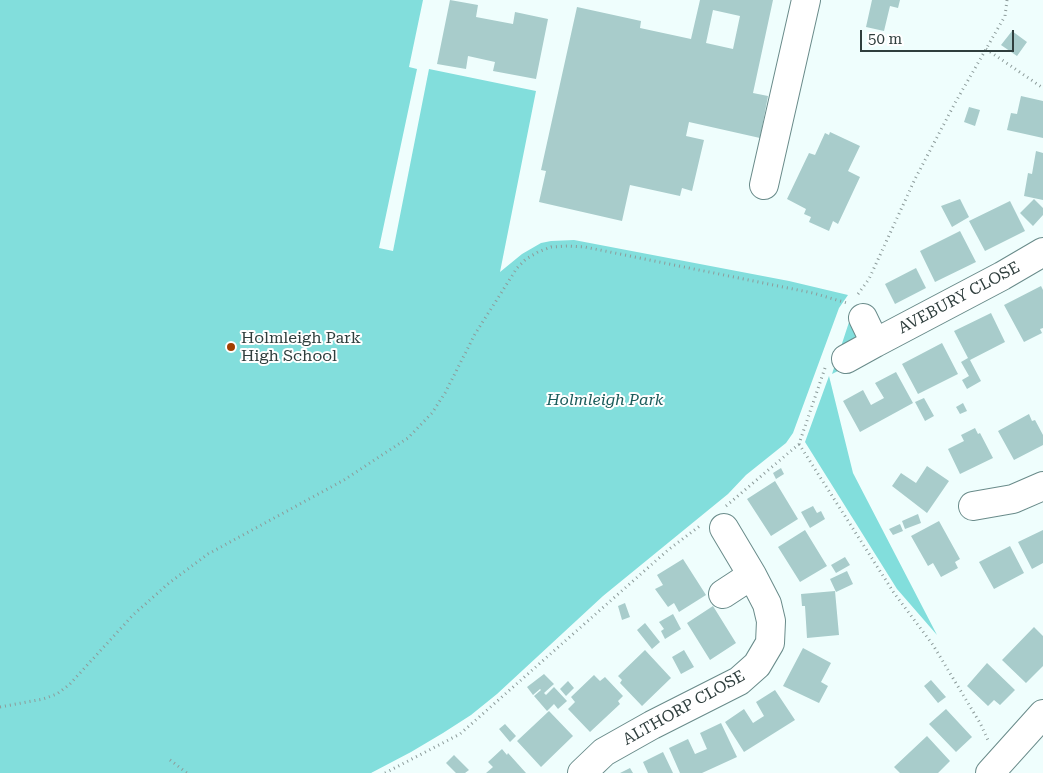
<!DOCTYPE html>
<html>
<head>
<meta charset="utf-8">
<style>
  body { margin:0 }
  #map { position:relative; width:1043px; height:773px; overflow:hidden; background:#effefd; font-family:"Roboto Serif",serif }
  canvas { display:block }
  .scale { position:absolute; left:860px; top:30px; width:154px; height:22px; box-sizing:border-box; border:2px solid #2f3e3d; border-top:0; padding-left:6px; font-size:15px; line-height:18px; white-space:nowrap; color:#2f3e3d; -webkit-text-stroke:4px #fff; paint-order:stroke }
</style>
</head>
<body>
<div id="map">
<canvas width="1043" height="773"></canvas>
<div class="scale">50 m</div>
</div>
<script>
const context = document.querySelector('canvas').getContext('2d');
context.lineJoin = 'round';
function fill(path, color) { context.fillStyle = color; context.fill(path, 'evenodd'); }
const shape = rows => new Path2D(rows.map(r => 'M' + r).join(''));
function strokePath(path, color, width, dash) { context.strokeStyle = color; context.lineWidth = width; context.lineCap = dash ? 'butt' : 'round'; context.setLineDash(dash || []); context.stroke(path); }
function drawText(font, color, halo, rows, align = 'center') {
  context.font = font + ' "Roboto Serif",serif'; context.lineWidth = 4; context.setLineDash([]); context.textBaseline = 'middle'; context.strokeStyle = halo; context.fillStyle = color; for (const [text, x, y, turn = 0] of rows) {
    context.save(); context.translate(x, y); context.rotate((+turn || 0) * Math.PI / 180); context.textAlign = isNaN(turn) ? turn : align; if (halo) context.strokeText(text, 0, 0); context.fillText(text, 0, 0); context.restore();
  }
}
const green = shape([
  [0,0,423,0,409,67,417,69,379,248,393,251,429,69,536,91,500,272,522,254,541,243,551,241,574,240,789,281,848,295,839,308,793,433,786,443,746,475,728,494,603,596,497,694,471,715,443,733,411,752,371,773,0,773],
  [852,313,861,332,850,365,832,374],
  [829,376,853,473,937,635,897,589,805,442]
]);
const building = shape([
  [450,0,478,5,476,17,513,24,515,12,548,19,536,79,493,71,495,62,468,56,466,69,437,64],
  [700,0,773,0,753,93,768,96,760,138,689,122,686,136,704,140,692,191,682,188,680,196,630,185,622,221,539,202,546,171,541,170,577,7,641,21,640,28,691,39],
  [713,10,740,16,733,49,706,43],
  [872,0,900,0,898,8,890,6,884,31,866,27],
  [1012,31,1027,42,1017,56,1001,45],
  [1021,96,1043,101,1043,138,1007,130,1011,113,1017,114],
  [969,107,980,110,975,126,964,122],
  [830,132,860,146,848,171,860,177,838,224,833,221,829,231,809,222,811,217,804,214,806,209,787,199,809,153,815,155,825,133,829,135],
  [1036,151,1043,153,1043,200,1024,196,1028,173,1032,174],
  [960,199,969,217,952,227,941,206],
  [1034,199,1043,208,1043,215,1033,226,1020,213],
  [1010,201,1025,231,985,251,969,221],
  [960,231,976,262,935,282,920,251],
  [916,268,926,288,895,304,885,284],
  [1041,286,1043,290,1043,328,1040,329,1042,333,1024,342,1004,305],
  [991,313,1005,342,970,360,981,381,967,389,962,380,969,376,961,362,968,358,954,331],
  [942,343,958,374,918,394,902,364],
  [896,372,913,403,860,432,843,401,863,390,871,405,884,398,875,383],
  [924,398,934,416,925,421,915,402],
  [963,403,967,411,960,414,956,407],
  [1029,414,1032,421,1035,420,1043,435,1043,445,1014,460,998,431],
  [975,428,978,434,980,433,993,458,960,474,948,449,964,441,961,435],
  [927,466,949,481,927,513,892,486,901,473,916,483],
  [781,468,784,474,776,479,773,473],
  [775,481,798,519,771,536,747,499],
  [813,506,817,513,821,511,825,519,810,528,801,512],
  [918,514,921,523,905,529,902,521],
  [939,521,960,559,955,562,958,568,941,577,933,563,928,566,911,536],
  [900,524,903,531,893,535,889,529],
  [805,530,827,566,800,582,778,547],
  [1043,530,1043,563,1032,569,1018,542],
  [1010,546,1024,573,994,589,979,562],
  [845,557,850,565,836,573,831,565],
  [683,559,706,595,679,612,674,603,668,607,655,589,663,585,657,575],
  [847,571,853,584,836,592,830,579],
  [835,591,839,635,807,638,805,606,802,606,801,594],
  [625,603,630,617,622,620,618,606],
  [713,606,736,643,710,660,687,623],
  [673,614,681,629,665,639,661,631,664,629,659,622],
  [645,623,660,642,652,649,637,630],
  [1034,627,1043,636,1043,666,1026,683,1002,660],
  [803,648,831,663,821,682,828,686,819,703,783,686],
  [645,650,671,678,642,706,620,683,622,680,618,676],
  [684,650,694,667,681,674,672,657],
  [987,663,1015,690,1000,705,994,700,988,706,967,686],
  [544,674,554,684,544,693,546,695,554,687,567,701,558,709,554,704,547,711,534,696,541,690,540,689,533,695,527,687],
  [594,675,600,681,605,677,623,696,618,701,620,704,590,732,568,709,575,702,571,697],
  [931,680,946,697,938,703,924,686],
  [568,681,574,688,566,696,560,689],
  [775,690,795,720,744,752,725,722,744,709,753,723,764,716,756,702],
  [946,709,972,737,956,752,929,724],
  [549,711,573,736,541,767,517,741],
  [721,723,737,757,702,773,680,773,669,748,688,739,695,754,707,749,700,733],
  [505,724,516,736,510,742,499,729],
  [927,736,950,761,938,773,900,773,894,767],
  [502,749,507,755,508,753,526,773,486,773,493,767,488,762],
  [663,752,673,773,648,773,643,762],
  [454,755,469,770,465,773,456,773,446,763],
  [630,768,633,773,620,773]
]);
const path = shape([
  [986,49,1043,88],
  [858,294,869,279,915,179,955,103,1005,16,1007,0],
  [799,444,894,593,933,645,980,723,988,740],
  [726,506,799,444,825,368],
  [0,707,43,699,57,694,69,685,133,615,169,583,208,554,344,480,408,438,432,413,445,393,475,334,517,268,526,259,538,252,551,247,568,246,585,247,813,293,847,303],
  [170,760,187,773],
  [385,773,460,734,668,550,701,525]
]);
const minor = shape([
  [764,185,806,0],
  [875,343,1002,276,1043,252],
  [846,359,875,343,863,318],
  [973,506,1013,499,1043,486],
  [723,594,752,575],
  [582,773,604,752,652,725,739,681,757,665,770,643,771,621,767,604,752,575,724,528],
  [990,773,1043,714]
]);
const markers = [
  [231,347,5,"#a24002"]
];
const streetNames = [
  ["AVEBURY CLOSE",959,298,-28],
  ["ALTHORP CLOSE",684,708,-29]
];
const poiNames = [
  ["Holmleigh Park",241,338],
  ["High School",241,356]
];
const parkNames = [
  ["Holmleigh Park",605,400]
];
fill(green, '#82dedc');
fill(building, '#a8cccb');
strokePath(minor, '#698b8a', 30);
strokePath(path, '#8c9b9a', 3, [1, 4]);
strokePath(minor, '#fff', 28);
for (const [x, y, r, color] of markers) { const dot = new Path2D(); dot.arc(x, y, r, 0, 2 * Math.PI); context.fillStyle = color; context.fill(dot); strokePath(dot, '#fff', 2); }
drawText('16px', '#2f3e3d', '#fff', streetNames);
drawText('16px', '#2f3e3d', '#fff', poiNames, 'left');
drawText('italic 16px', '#1b5c5b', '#fff', parkNames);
</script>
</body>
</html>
